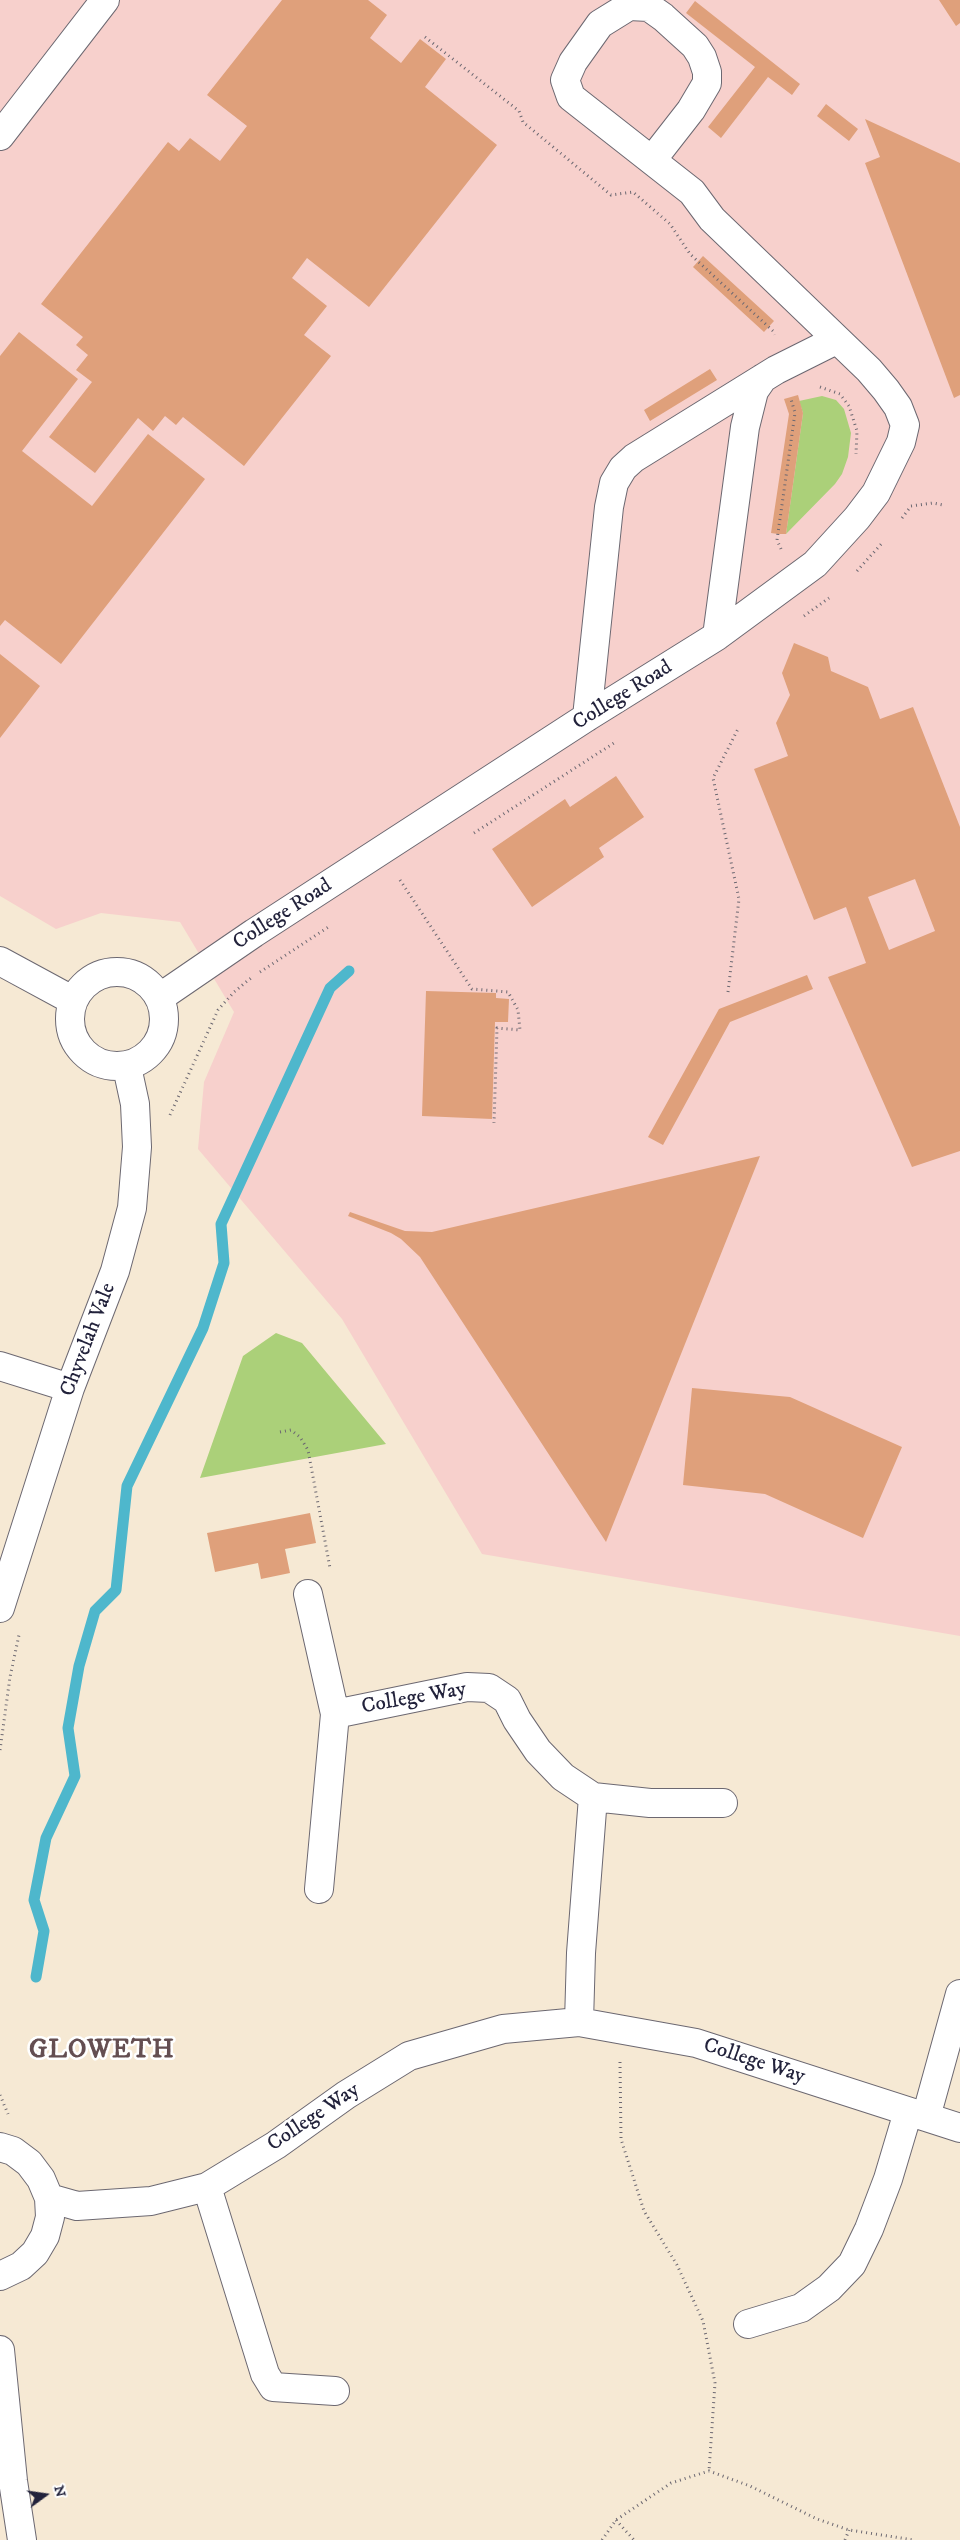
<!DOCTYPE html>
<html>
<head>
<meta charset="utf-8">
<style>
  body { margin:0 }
  #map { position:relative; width:960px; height:2540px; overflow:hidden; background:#f6e9d4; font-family:"IM FELL DW Pica",serif }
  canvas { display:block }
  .north { position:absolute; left:20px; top:2470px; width:50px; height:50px; -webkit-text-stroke:4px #fff; paint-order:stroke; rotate:76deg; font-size:14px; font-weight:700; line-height:20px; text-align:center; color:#22223b }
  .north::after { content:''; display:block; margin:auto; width:18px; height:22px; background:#22223b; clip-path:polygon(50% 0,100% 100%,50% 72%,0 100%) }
</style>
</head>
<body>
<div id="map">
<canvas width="960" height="2540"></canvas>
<div class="north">N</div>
</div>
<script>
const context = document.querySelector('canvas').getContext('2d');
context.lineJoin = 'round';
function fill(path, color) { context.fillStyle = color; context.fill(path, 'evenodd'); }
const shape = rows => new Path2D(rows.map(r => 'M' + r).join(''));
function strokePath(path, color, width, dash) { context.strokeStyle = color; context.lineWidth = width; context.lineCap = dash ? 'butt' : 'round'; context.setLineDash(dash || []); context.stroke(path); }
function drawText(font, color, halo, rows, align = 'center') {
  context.font = font + ' "IM FELL DW Pica",serif'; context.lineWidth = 5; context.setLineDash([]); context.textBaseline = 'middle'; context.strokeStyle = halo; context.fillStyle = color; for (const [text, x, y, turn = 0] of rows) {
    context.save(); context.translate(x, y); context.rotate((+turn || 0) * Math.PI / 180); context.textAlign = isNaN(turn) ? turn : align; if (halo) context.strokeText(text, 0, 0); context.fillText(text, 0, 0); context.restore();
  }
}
const built = shape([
  [0,0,960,0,960,1636,482,1554,342,1319,198,1149,204,1082,234,1012,180,922,101,913,56,929,0,896]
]);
const green = shape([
  [822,396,836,400,844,409,851,433,848,457,842,474,835,484,786,534,803,413,799,401],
  [276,1333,302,1343,386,1444,200,1478,243,1356]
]);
const stream = shape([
  [36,1977,44,1931,34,1900,46,1838,75,1776,68,1728,79,1666,95,1611,116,1590,127,1486,203,1328,224,1263,221,1224,330,988,349,971]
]);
const building = shape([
  [282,0,368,0,387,15,370,38,401,63,420,39,446,59,425,87,497,145,369,307,307,258,292,278,327,306,304,335,331,356,244,466,183,417,176,425,165,416,153,431,138,418,95,473,49,437,92,382,76,370,88,355,76,345,83,337,41,304,168,142,179,151,190,138,220,161,247,126,207,95],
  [939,0,960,0,960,23,956,26],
  [695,1,800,84,792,95,768,77,721,138,708,127,755,67,686,13],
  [826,104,858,129,849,141,817,116],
  [865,119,960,163,960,395,954,398,865,163,880,157],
  [703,256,774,321,764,332,693,267],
  [19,332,78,379,22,451,92,506,148,434,205,479,61,664,5,620,0,626,0,356],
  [710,369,717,380,650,421,644,410],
  [798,395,803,413,786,534,778,534,771,533,789,414,784,399],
  [794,643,828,657,831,671,868,687,880,719,913,707,960,827,960,1151,912,1167,828,977,866,963,846,907,814,920,754,769,788,756,776,723,790,695,782,673],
  [915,879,935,931,889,950,868,897],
  [0,654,40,686,0,738],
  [616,776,644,817,599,848,604,857,532,907,492,849,565,799,570,807],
  [807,975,813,989,730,1022,663,1145,648,1137,719,1009],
  [426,991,496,993,496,998,509,999,508,1022,495,1022,492,1119,422,1116],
  [760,1156,606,1542,420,1257,401,1239,391,1233,348,1216,350,1212,405,1231,432,1232],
  [692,1388,790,1397,902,1447,863,1538,765,1494,683,1485],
  [310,1513,316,1543,285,1549,290,1573,261,1579,258,1563,215,1572,207,1533]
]);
const path = shape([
  [425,37,519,111,523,122,611,195,633,192,670,224,690,254,773,331,774,335],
  [820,387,840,394,849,406,857,431,856,454],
  [902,518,911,506,933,503,943,505],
  [781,549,777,540,795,413,791,399],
  [857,571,883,542],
  [804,616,829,598],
  [474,833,614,743],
  [400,880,472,989,508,992,518,1010,520,1030,497,1028,494,1123],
  [260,972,330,926],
  [728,992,739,899,713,778,738,729],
  [170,1115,218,1010,234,992,251,978],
  [280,1432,291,1430,300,1437,308,1450,330,1568],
  [0,1750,10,1677,19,1635],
  [620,2062,621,2139,644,2211,677,2265,703,2321,715,2383,709,2471],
  [0,2095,8,2114],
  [616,2520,634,2540],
  [602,2540,616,2520,671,2483,709,2471,750,2486,817,2519,849,2530,914,2540],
  [845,2540,849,2530]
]);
const minor = shape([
  [0,136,105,0],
  [717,636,745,427,754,391,763,378],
  [587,717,609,507,614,483,623,468,634,458,776,370,836,340],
  [0,961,72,1000],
  '70 1019a47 47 0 1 1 94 0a47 47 0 1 1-94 0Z',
  [159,998,254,933,587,717,717,636,815,564,857,518,876,493,901,442,905,425,898,407,886,390,869,370,712,219,692,192,571,97,565,80,573,62,600,24,629,6,649,7,663,17,695,46,702,57,707,72,707,83,691,110,652,160],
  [0,1366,70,1388],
  [308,1594,335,1714],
  [0,1608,70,1388,115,1271,132,1208,137,1147,135,1104,127,1067],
  [319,1889,335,1714,467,1687,489,1688,507,1700,517,1720,538,1751,563,1777,593,1797],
  [579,2022,581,1953,593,1797,650,1803,723,1803],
  [926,2117,960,1994],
  [0,2147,13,2151,29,2163,41,2179,49,2198,50,2217,45,2236,35,2253,21,2266,0,2276],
  [207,2187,265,2374,273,2387,335,2391],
  [49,2198,77,2206,151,2201,207,2187,276,2145,346,2095,409,2056,503,2029,579,2022,696,2043,960,2128],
  [748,2324,801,2308,829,2288,852,2264,869,2229,888,2179,908,2112],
  [0,2350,13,2481,22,2540]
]);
const streetNames = [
  ["College Road",623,696,-32],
  ["College Road",283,915,-33],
  ["Chyvelah Vale",89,1340,-69],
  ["College Way",414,1699,-10],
  ["College Way",754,2062,18],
  ["College Way",314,2118,-34]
];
const districtNames = [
  ["GLOWETH",102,2052]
];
fill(built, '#f7d0cc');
fill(green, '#abd079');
strokePath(stream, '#4eb7cc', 11);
fill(building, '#dfa07b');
strokePath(minor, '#6c6871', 30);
strokePath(path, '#6c6871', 3, [1, 4]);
strokePath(minor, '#fff', 28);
drawText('21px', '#22223b', '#fff', streetNames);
context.letterSpacing = '1px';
drawText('bold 26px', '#644e51', '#fff', districtNames);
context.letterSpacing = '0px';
</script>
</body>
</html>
